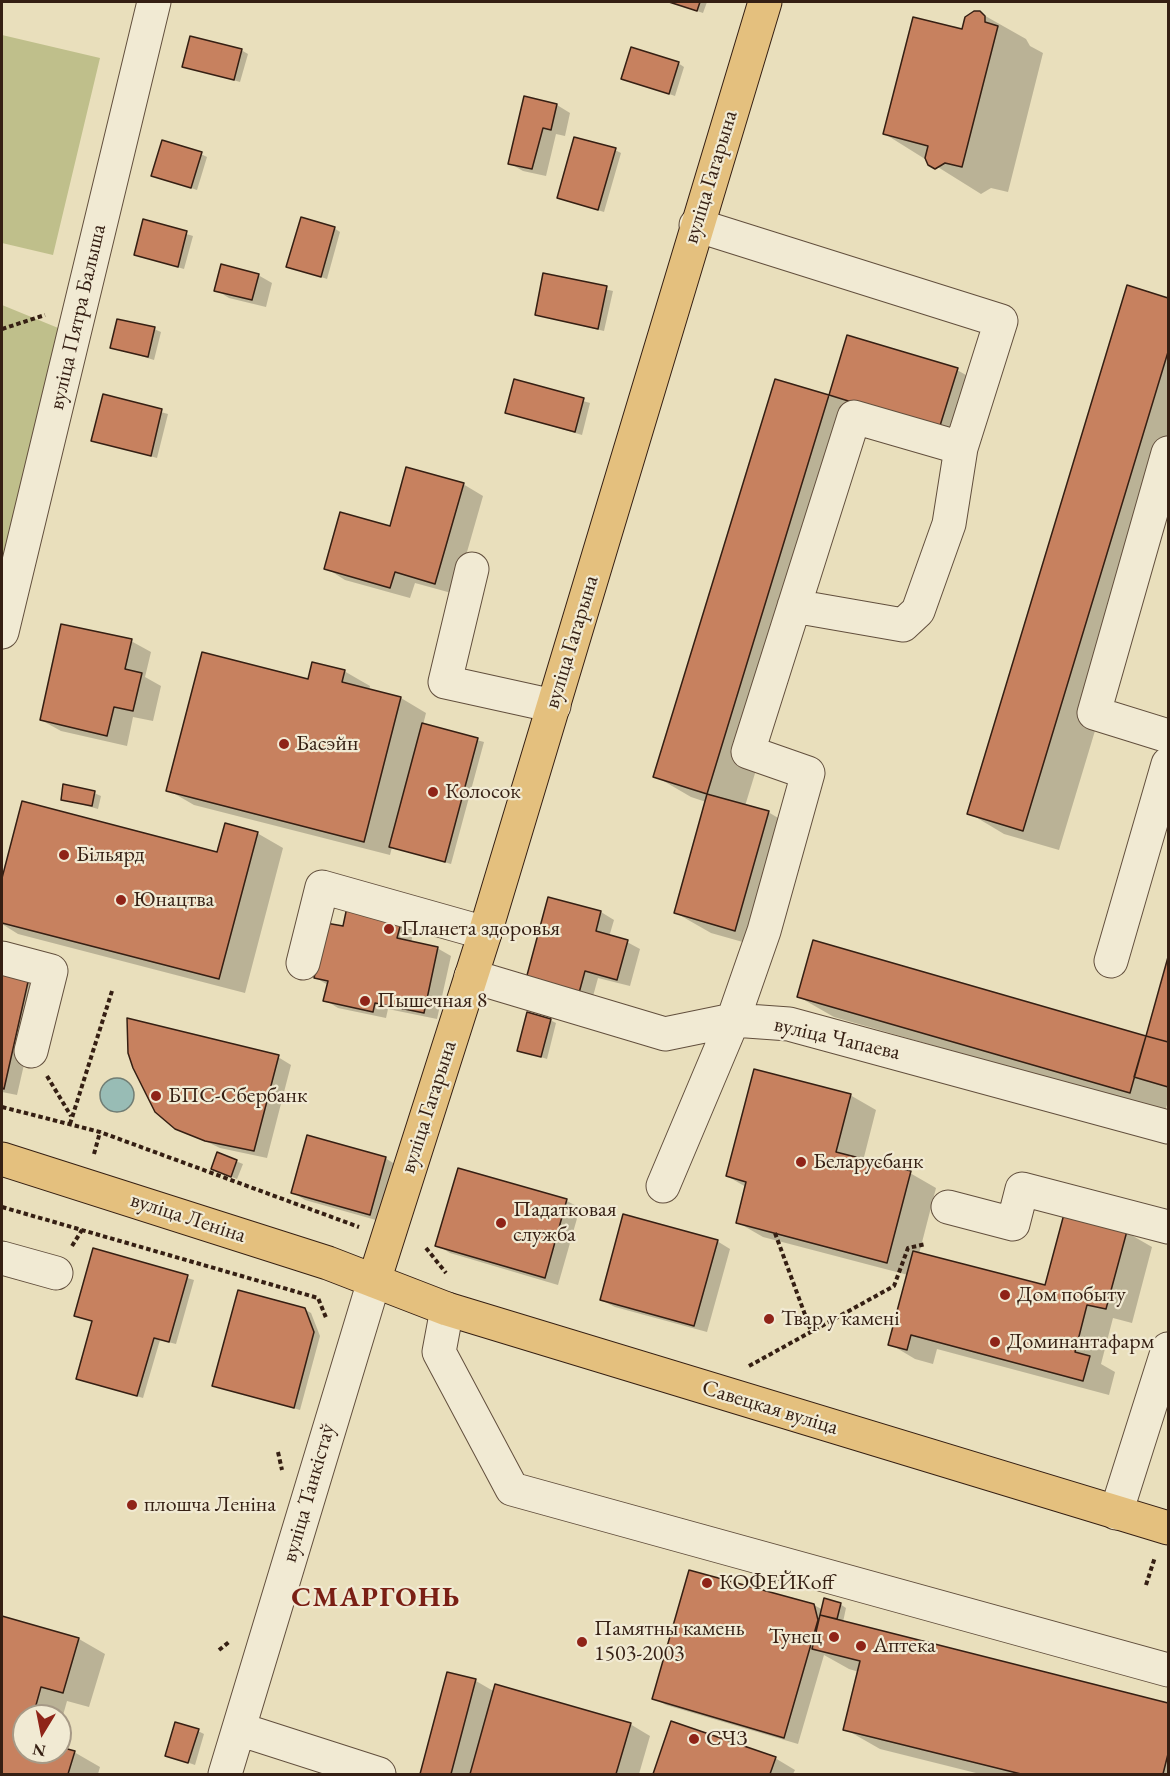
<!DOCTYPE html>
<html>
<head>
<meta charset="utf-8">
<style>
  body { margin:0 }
  #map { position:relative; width:1170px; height:1776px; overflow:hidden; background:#e9dfbc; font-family:"EB Garamond",serif }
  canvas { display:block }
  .frame { position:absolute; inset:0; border:3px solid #351f13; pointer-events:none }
  .north { position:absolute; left:12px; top:1704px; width:60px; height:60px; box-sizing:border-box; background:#f1ead3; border:2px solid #a69986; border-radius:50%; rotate:190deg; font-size:16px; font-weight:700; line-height:24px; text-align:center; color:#351f13 }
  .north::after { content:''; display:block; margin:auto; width:21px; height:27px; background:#8f2418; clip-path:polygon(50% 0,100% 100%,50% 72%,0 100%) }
</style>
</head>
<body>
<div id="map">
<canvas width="1170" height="1776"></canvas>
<div class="frame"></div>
<div class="north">N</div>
</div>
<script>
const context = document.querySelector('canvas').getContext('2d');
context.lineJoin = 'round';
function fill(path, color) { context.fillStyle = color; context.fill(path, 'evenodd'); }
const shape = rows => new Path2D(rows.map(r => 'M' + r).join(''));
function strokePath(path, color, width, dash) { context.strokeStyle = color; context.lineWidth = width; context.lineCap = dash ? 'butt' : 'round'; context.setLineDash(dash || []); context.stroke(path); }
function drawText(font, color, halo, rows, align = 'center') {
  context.font = font + ' "EB Garamond",serif'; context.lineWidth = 4.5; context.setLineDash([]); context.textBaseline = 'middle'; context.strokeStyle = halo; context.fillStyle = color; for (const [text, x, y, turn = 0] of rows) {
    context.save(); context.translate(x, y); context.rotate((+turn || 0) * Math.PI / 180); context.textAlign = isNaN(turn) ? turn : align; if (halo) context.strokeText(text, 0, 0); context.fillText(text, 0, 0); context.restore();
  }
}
const green = shape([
  [2,35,100,58,53,255,2,243],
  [2,305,68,332,2,584]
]);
const water = shape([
  '100 1095a17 17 0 1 1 34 0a17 17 0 1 1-34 0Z'
]);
const shadow = shape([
  [671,2,707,2,703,13],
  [980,13,1026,39,1030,46,1043,53,1008,192,991,188,981,194,885,134,963,31],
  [241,50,248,54,240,82,184,66],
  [678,63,684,67,675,96,623,78],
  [525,98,557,105,570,113,565,136,556,134,546,176,523,171,509,163],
  [615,150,621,153,604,212,559,198],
  [201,154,207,157,197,190,153,175],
  [144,221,193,236,184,269,135,255],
  [334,228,340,232,327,279,288,266],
  [258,275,272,283,266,307,229,298,216,290],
  [544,275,613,291,604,331,536,315],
  [1128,287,1168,299,1168,489,1059,850,1004,834,969,813],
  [154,329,161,332,154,360,112,347],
  [848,337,957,370,993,390,975,448,865,415,745,806,768,812,804,833,771,950,711,933,676,913,706,802,691,797,655,776,776,381,830,397],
  [515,381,590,403,582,435,507,413],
  [104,396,168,414,157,458,93,440],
  [463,484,483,496,455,594,415,583,410,598,345,580,326,568],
  [131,641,151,652,145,677,161,686,153,721,133,717,127,746,61,731,41,720],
  [344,671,370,686,369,691,401,698,426,713,423,725,484,742,451,864,392,847,390,855,194,805,168,790,309,681],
  [94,793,101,796,98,809,62,799],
  [23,802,218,854,257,833,283,848,245,993,18,934,2,924,2,883],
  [549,898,601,912,614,920,609,937,627,942,640,949,630,986,598,978,592,1000,541,986],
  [348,909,414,928,411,943,437,948,451,956,437,1019,388,1009,386,1018,338,1008,325,1000,328,985,316,978,344,928],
  [1168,963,1168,1101,1165,1112,834,1017,799,997,1147,1037],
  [2,968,43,982,17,1095,2,1092],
  [550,1020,556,1023,547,1059,519,1050],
  [278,1057,291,1065,267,1158,220,1148,176,1127],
  [850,1095,876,1110,863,1161,910,1173,936,1188,919,1254,1046,1287,1126,1232,1152,1247,1132,1323,1113,1318,1101,1364,1115,1372,1109,1395,937,1349,933,1364,915,1359,890,1344,908,1275,763,1237,737,1222,746,1187,727,1176],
  [218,1154,243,1164,237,1179,219,1172],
  [385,1158,398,1166,383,1222,305,1200,292,1192],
  [459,1170,567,1201,580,1208,558,1285,450,1253,437,1245],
  [717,1241,730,1249,707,1332,615,1307,601,1300],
  [94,1250,194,1280,176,1344,160,1340,143,1398,77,1378,93,1322,76,1315],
  [304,1309,311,1313,320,1336,300,1410,214,1385],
  [840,1604,846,1608,843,1622,1168,1704,1168,1774,980,1774,880,1749,845,1729,859,1672,849,1669,824,1655,798,1744,666,1705,653,1698,814,1605,823,1610],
  [2,1617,79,1639,105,1654,89,1707,67,1701,60,1726,60,1716,24,1716,24,1752,60,1752,60,1748,74,1752,100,1767,98,1774,2,1774],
  [448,1674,476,1681,495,1692,630,1724,650,1736,639,1774,422,1774],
  [672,1723,775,1758,795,1770,793,1774,655,1774],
  [198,1731,204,1734,195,1765,167,1755]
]);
const building = shape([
  [669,2,700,2,697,11,669,2],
  [974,11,980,11,985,16,985,22,998,26,962,167,945,163,935,169,928,165,925,158,928,146,883,134,913,17,962,29,965,17,974,11],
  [190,36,242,49,234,80,182,67,190,36],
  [631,47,679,62,669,94,621,79,631,47],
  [524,96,557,104,551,130,543,128,532,169,508,164,524,96],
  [574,137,616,148,598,210,557,198,574,137],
  [162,140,202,152,191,188,151,176,162,140],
  [301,217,335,227,321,277,286,267,301,217],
  [143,219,187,231,178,267,134,255,143,219],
  [221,264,259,274,252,300,214,291,221,264],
  [543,273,607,286,598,329,535,315,543,273],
  [1127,285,1168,298,1168,352,1023,831,967,814,1127,285],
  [117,319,155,327,148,357,110,348,117,319],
  [847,335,958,368,939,429,829,395,847,335],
  [514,379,584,398,575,432,505,413,514,379],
  [775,379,829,395,707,794,653,777,775,379],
  [103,394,162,409,151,456,91,441,103,394],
  [406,467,464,483,435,584,395,572,390,588,324,569,340,512,390,526,406,467],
  [61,624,132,639,125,669,142,673,133,711,114,707,107,736,40,720,61,624],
  [202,652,308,679,312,662,345,670,342,682,401,697,364,842,166,791,202,652],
  [422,723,478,738,445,862,389,847,422,723],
  [63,784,95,791,92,806,61,800,63,784],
  [707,794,769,811,735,931,674,913,707,794],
  [22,801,217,852,225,823,258,832,219,979,2,923,2,878,22,801],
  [548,897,601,911,596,931,628,940,617,980,585,971,579,993,526,979,548,897],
  [347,907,402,919,397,938,438,947,424,1013,375,1003,373,1012,323,1001,328,981,314,978,326,923,343,926,347,907],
  [813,940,1146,1036,1130,1093,797,997,813,940],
  [1168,957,1168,1042,1146,1036,1168,957],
  [2,966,30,973,4,1089,2,1088,2,966],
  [527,1012,551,1019,541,1057,517,1051,527,1012],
  [127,1018,279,1055,254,1151,205,1141,175,1129,155,1112,133,1068,128,1053,127,1018],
  [1146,1036,1168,1042,1168,1087,1134,1077,1146,1036],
  [754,1069,851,1094,836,1152,911,1171,887,1263,736,1223,746,1182,726,1176,754,1069],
  [307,1135,386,1157,370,1215,291,1193,307,1135],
  [217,1152,237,1160,231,1177,211,1169,217,1152],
  [458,1168,567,1199,545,1278,435,1246,458,1168],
  [623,1214,718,1240,694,1326,600,1300,623,1214],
  [1064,1214,1127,1231,1106,1309,1087,1305,1075,1352,1090,1356,1083,1381,911,1335,907,1350,888,1345,913,1251,1045,1285,1064,1214],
  [93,1248,188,1275,169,1342,154,1338,137,1396,76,1379,92,1321,74,1316,93,1248],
  [238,1290,305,1308,314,1332,294,1408,212,1386,238,1290],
  [689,1570,814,1604,818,1620,784,1738,652,1699,689,1570],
  [824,1598,841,1603,837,1619,820,1615,824,1598],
  [820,1615,1168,1703,1168,1754,1163,1774,1021,1774,843,1730,860,1661,812,1649,820,1615],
  [2,1616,79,1638,63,1693,41,1687,33,1716,24,1716,24,1752,60,1752,60,1747,75,1751,68,1774,2,1774,2,1616],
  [447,1672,476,1679,451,1774,420,1774,447,1672],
  [495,1684,631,1723,616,1774,470,1774,495,1684],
  [671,1721,776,1757,770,1774,653,1774,671,1721],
  [175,1722,199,1729,188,1763,165,1756,175,1722]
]);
const path = shape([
  [2,329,45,315],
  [47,1076,71,1116],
  [2,1107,100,1132,359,1227],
  [70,1124,112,991],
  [94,1154,100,1132],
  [2,1207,318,1298,327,1320],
  [775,1233,811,1331],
  [72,1246,82,1230],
  [426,1248,446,1273],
  [749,1366,894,1286,908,1248,926,1244],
  [278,1452,282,1470],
  [1146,1585,1155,1557],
  [219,1650,229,1642]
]);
const minor = shape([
  [1168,453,1094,713,1168,736],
  [472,569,445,682,554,706],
  [794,606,903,625,918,611,949,524,961,448],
  [2,632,154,2],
  [2,958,51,971,31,1051],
  [1111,961,1168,764],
  [303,963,322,887,485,933],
  [471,976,665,1034,733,1020,789,1024,1168,1127],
  [663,1186,733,1020,764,931,808,773,748,752,854,417,961,448,1001,321,696,225],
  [948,1207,1013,1224,1022,1189,1168,1227],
  [2,1258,56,1273],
  [447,1309,439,1352,512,1489,1168,1670],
  [1116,1513,1168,1349],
  [239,1729,379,1774],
  [225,1774,374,1281]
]);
const major = shape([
  [2,1159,328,1263,447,1309,1168,1528],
  [374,1281,485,933,765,2]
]);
const markers = [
  [284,744,6,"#8f2418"],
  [433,792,6,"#8f2418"],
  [64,855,6,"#8f2418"],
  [121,900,6,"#8f2418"],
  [389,929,6,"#8f2418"],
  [365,1001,6,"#8f2418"],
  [156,1096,6,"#8f2418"],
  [801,1162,6,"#8f2418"],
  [501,1223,6,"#8f2418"],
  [1005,1295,6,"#8f2418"],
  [769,1319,6,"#8f2418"],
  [995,1342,6,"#8f2418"],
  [132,1505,6,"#8f2418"],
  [707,1583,6,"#8f2418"],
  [834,1637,6,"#8f2418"],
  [582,1642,6,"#8f2418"],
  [861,1646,6,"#8f2418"],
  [694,1739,6,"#8f2418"]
];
const streetNames = [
  ["вуліца Гагарына",711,177,-73],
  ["вуліца Пятра Балыша",78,317,-77],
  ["вуліца Гагарына",572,642,-73],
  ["вуліца Чапаева",837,1039,13],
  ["вуліца Гагарына",429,1107,-72],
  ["вуліца Леніна",188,1218,18],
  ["Савецкая вуліца",770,1408,17],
  ["вуліца Танкістаў",309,1493,-74]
];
const poiNames = [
  ["Басэйн",296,744],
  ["Колосок",445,792],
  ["Більярд",76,855],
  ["Юнацтва",133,900],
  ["Планета здоровья",401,929],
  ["Пышечная 8",377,1001],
  ["БПС-Сбербанк",168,1096],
  ["Беларусбанк",813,1162],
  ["Падатковая",513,1210],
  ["служба",513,1235],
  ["Дом побыту",1017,1295],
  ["Твар у камені",781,1319],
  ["Доминантафарм",1007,1342],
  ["плошча Леніна",144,1505],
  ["КОФЕЙКoff",719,1583],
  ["Памятны камень",594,1629],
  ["1503-2003",594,1654],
  ["Тунец",822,1637,"right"],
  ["Аптека",873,1646],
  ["СЧЗ",706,1739]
];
const districtNames = [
  ["СМАРГОНЬ",376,1598]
];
fill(green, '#bfbf8b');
fill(water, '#98bcb5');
strokePath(water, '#707d74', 1.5);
fill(shadow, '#0003');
fill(building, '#c7815f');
strokePath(building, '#351f13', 1.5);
strokePath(minor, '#624f3d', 35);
strokePath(major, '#351f13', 35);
strokePath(path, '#351f13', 4, [4.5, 3]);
strokePath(minor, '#f1ead3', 33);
strokePath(major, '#e4c07e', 33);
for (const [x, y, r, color] of markers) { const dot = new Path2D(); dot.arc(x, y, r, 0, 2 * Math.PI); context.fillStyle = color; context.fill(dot); strokePath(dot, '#f1ead3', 2); }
drawText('22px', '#351f13', '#f1ead3', streetNames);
drawText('22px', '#351f13', '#f1ead3', poiNames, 'left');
context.letterSpacing = '1.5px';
drawText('bold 28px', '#7a1f14', '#f1ead3', districtNames);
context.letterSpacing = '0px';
</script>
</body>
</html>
